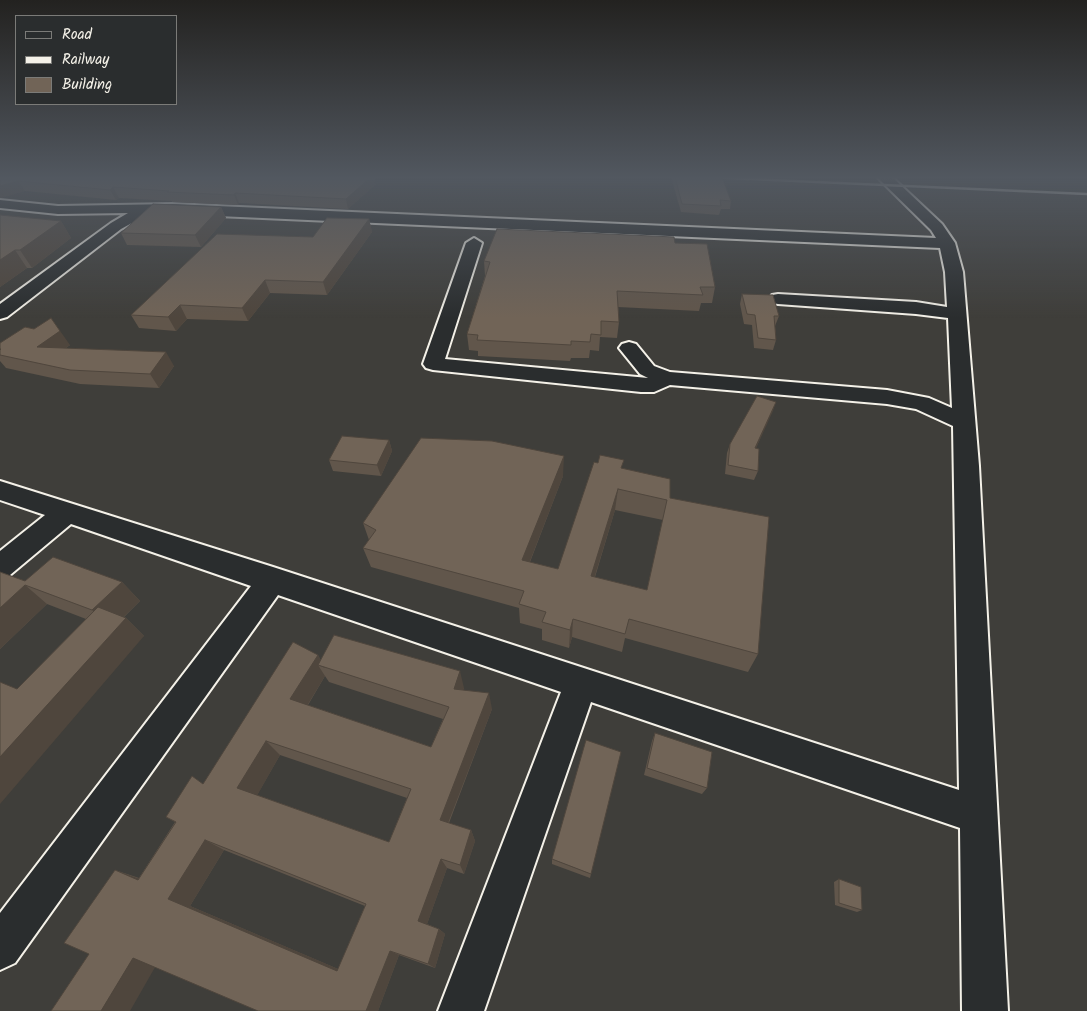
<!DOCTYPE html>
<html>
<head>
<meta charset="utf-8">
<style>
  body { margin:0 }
  #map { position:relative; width:1087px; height:1011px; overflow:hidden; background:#3f3e3a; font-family:Kalam,sans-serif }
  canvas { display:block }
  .legend { position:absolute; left:15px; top:15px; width:162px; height:90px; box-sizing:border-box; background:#2a2d2e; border:1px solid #7b7b78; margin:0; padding:6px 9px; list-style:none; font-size:15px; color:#f4f1e8 }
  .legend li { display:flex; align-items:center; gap:10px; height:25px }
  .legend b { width:25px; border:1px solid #7b7b78 }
</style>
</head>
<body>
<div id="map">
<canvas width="1087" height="1011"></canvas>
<ul class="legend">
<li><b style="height:6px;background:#2a2d2e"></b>Road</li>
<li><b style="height:6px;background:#f4f1e8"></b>Railway</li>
<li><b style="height:14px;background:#716457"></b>Building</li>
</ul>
</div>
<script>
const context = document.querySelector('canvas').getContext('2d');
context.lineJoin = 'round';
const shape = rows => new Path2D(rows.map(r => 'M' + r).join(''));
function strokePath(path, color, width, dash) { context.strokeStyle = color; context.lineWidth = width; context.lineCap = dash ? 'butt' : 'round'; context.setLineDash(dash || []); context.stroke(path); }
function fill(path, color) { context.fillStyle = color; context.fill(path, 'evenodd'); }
const minor = shape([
  [877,177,892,177,942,224,955,243,963,272,979,466,1008,1011,962,1011,960,828,591,702,484,1011,438,1011,561,692,278,595,15,963,0,970,0,913,251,586,71,524,10,575,0,579,0,551,45,515,0,500,0,481,273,567,959,790,953,426,916,409,887,404,670,385,654,392,641,392,433,370,426,368,423,364,466,243,474,238,482,243,445,359,648,378,640,374,619,348,622,344,629,342,636,344,654,366,670,372,887,390,929,398,952,408,948,318,916,314,778,304,772,303,769,299,772,295,778,294,916,302,947,307,945,272,940,248,150,213,121,229,7,317,0,319,0,304,111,223,128,213,58,214,0,208,0,200,58,206,172,204,936,238,931,230,877,177]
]);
const rail = shape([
  [705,177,1087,194]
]);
const wall = shape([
  [0,177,376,184,348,209,239,203,238,205,172,202,172,201,119,198,116,200,25,191,0,198],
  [671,177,722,177,731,201,730,209,721,209,719,215,681,212],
  [221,207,226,218,201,247,127,245,121,233],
  [0,215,61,221,71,238,32,268,27,268,0,287],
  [369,219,372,232,327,295,270,293,248,321,187,319,176,331,139,328,131,315,313,237],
  [675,243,715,287,712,303,701,303,699,311,618,307,619,322,617,338,600,337,599,351,590,350,589,358,571,358,570,361,478,356,478,351,469,350,467,334,485,276,484,261],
  [742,294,779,316,775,326,776,340,773,350,754,348,752,325,744,324,740,304],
  [0,343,70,345,66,348,174,366,159,388,80,384,6,368,0,361],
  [776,402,756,448,758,471,754,480,725,474,727,453,730,444],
  [389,440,392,451,381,476,333,471,329,460],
  [623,468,670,498,758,654,748,672,625,638,622,652,572,637,569,648,542,640,542,629,520,623,519,608,371,567,363,548,369,540,363,523,563,476,530,562,558,569],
  [615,510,663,520,647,590,595,577],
  [0,572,25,581,122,582,140,601,124,617,126,618,144,636,17,689,86,619,47,604,0,649],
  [318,655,321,661,464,688,463,690,492,709,449,823,471,830,475,841,464,874,447,868,427,924,439,929,445,934,435,968,399,955,378,1011,89,954,115,870,139,878,175,822,166,817,203,784],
  [325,676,329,682,443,719,431,747,308,705],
  [280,755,407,798,389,842,257,795],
  [224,850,365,906,338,969,190,906],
  [655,733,707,788,702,794,644,775,652,741],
  [552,859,591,874,590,878,552,864],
  [839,879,862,910,857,912,835,905,834,882]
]);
const shadedWall = shape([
  [371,177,375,177,376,184,348,209,346,199],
  [18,181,25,191,0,198,0,186],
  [113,187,119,198,116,200,110,190],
  [235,193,239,203,238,205,234,195],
  [221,207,226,218,201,247,195,235],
  [369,219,372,232,327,295,323,282],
  [61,221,71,238,32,268,20,250],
  [15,250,27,268,0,287,0,260],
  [265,280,270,293,248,321,242,308],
  [180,305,187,319,176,331,168,317],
  [51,318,70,345,47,361,37,347],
  [166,352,174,366,159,388,150,374],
  [776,402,773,411,752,457,755,448],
  [389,440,392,451,381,476,377,465],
  [564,456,563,476,523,579,522,560],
  [618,489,615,510,589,595,591,576],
  [122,582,140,601,112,628,92,610],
  [25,585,47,604,0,649,0,608],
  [126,618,144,636,0,804,0,757],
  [573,619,572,637,569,648,570,630],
  [318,655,325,668,318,665,325,676,302,714,290,699],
  [460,671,464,688,458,705,454,689],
  [489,693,492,709,445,831,440,820],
  [266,741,280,755,254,801,237,788],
  [471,830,475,841,464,874,460,865],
  [205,840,224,850,190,906,350,974,337,971,168,899],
  [441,859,447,868,426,927,418,921],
  [115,870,140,879,138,880],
  [439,929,445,934,435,968,428,964],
  [390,951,399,955,378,1011,366,1011],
  [133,958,158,962,130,1011,101,1011]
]);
const building = shape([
  [0,177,269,177,280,178,281,177,371,177,346,199,235,193,234,195,167,192,169,191,113,187,110,190,18,181,0,186,0,177],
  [675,177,722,177,731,201,720,200,721,206,682,204,675,177],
  [153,204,221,207,195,235,121,233,153,204],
  [0,215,61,221,20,250,15,250,0,260,0,215],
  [327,218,369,219,323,282,265,280,242,308,180,305,168,317,131,315,217,234,313,237,327,218],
  [497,229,674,237,675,243,707,244,715,287,700,287,703,295,617,291,619,322,601,321,601,335,591,334,590,342,571,341,571,345,477,340,478,335,467,334,490,262,484,261,497,229],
  [742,294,773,295,779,316,774,316,776,340,758,338,755,315,747,314,742,294],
  [51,318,60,331,37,347,166,352,150,374,70,370,0,355,0,350,1,349,0,349,0,343,25,327,34,329,51,318],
  [757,396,776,402,755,448,759,449,758,471,728,465,730,444,757,396],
  [342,436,389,440,377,465,329,460,342,436],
  [421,438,492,441,564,456,522,560,558,569,594,462,598,463,600,455,624,460,621,468,670,479,670,498,769,517,758,654,629,619,625,634,573,619,570,630,542,622,546,612,519,604,524,591,363,548,376,530,363,523,421,438],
  [618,489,667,500,647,590,591,576,618,489],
  [53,557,122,582,92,610,25,585,0,608,0,572,25,581,53,557],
  [98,607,126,618,0,757,0,682,17,689,98,607],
  [334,635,460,671,454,689,489,693,440,820,471,830,460,865,441,859,418,921,439,929,428,964,390,951,366,1011,258,1011,133,958,101,1011,51,1011,89,954,64,943,115,870,138,880,176,822,166,817,192,776,203,784,293,642,318,655,290,699,431,747,449,707,318,665,334,635],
  [266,741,411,789,389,842,237,788,266,741],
  [205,840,366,904,337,971,168,899,205,840],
  [655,733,712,752,707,788,647,768,655,733],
  [586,740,621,752,591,874,552,859,586,740],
  [839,879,861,887,862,910,839,903,839,879]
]);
strokePath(minor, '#f4f1e8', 4);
fill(minor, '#2a2d2e');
strokePath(rail, '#f4f1e8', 2.5);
fill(wall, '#61564b');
fill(shadedWall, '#4f463d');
fill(building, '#716457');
strokePath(building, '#4f463d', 1);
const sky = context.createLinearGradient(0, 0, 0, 318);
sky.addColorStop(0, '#232220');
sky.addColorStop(0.56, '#525860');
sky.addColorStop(1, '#52586000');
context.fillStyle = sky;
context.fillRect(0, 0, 1087, 318);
</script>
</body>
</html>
